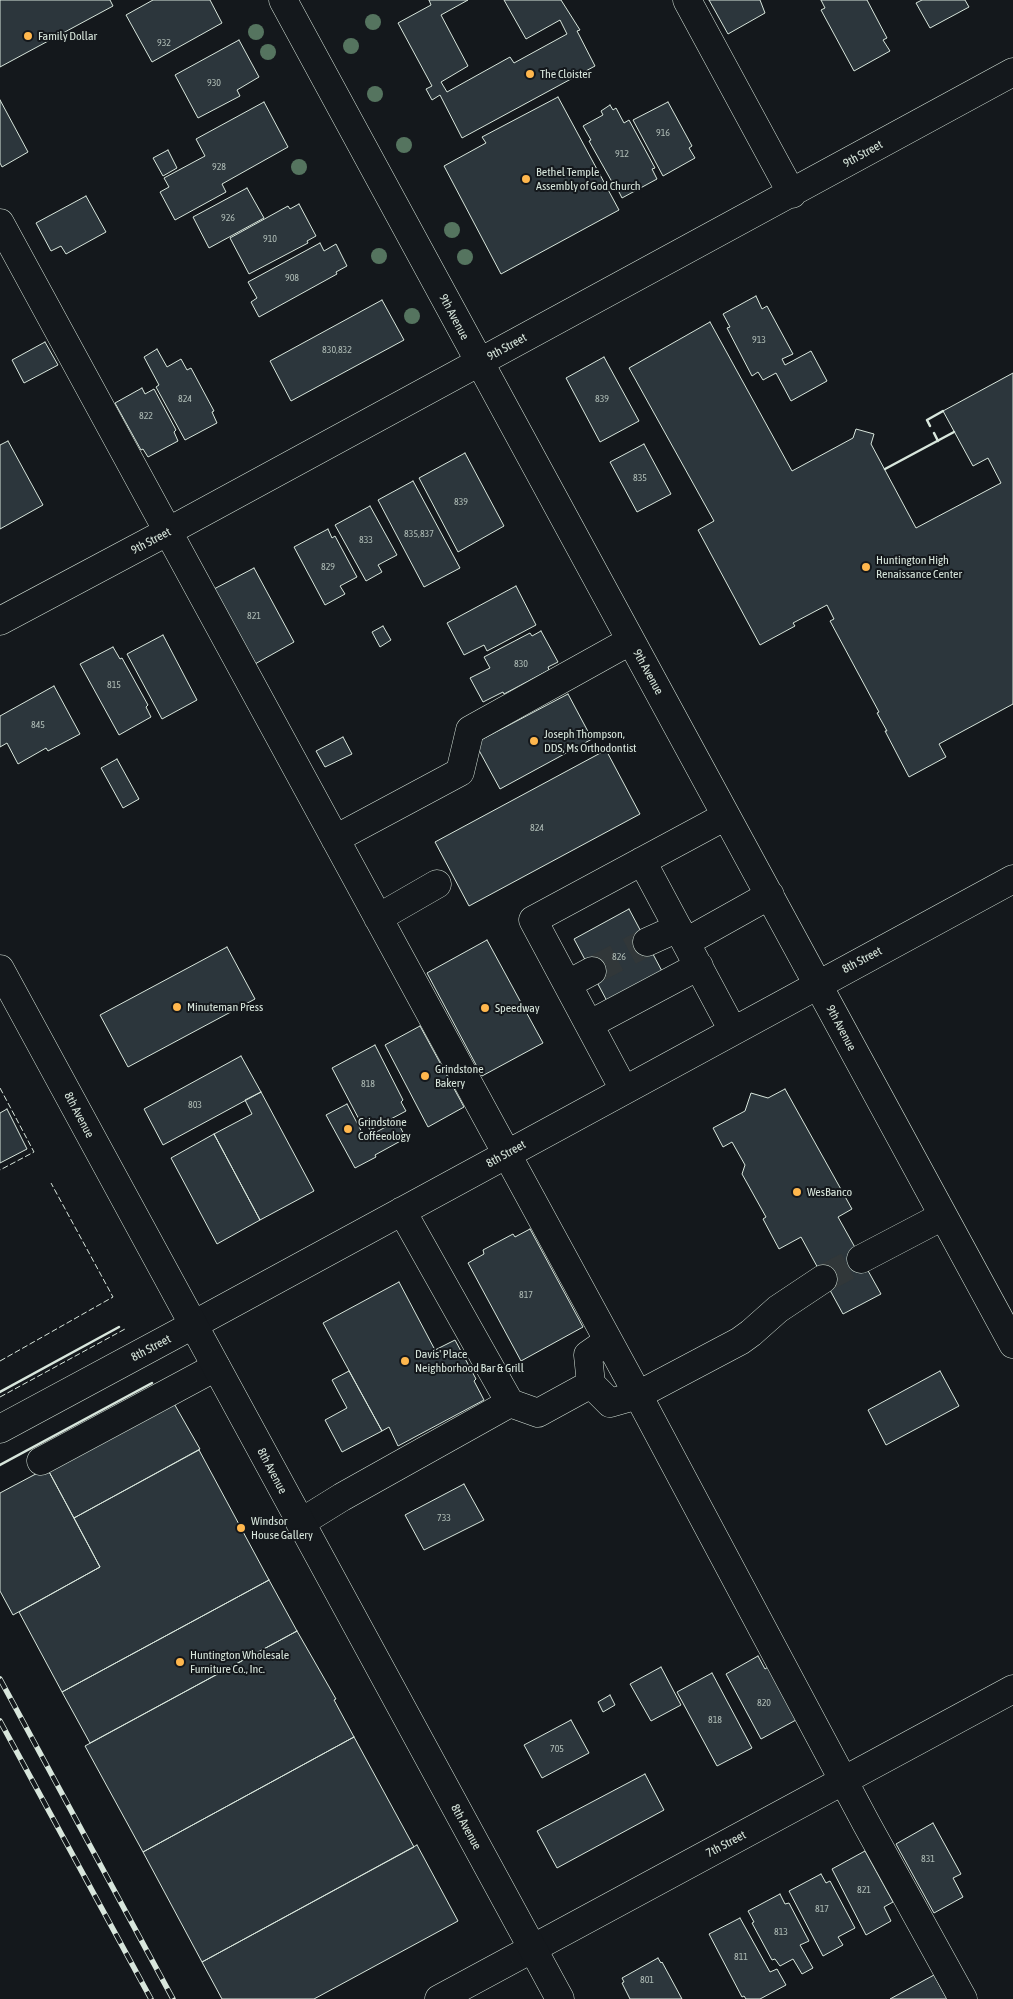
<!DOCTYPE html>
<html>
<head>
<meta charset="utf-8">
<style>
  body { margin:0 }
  canvas { display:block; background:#14181c }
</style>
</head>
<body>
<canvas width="1013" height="1999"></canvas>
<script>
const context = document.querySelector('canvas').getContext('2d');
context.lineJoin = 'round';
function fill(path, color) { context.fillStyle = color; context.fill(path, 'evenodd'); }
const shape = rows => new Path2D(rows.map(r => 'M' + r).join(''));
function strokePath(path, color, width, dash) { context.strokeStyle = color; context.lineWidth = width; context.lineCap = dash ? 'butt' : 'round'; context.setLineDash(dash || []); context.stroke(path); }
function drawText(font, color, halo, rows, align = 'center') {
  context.font = font + ' "Asap Condensed",sans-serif'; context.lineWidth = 4; context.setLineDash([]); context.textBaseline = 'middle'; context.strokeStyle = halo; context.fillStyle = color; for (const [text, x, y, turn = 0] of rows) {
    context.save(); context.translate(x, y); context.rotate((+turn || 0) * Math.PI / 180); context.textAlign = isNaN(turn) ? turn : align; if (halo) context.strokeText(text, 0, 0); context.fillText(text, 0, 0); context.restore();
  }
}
const building = shape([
  [0,0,110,0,113,6,0,67,0,0],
  [153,0,210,0,222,23,152,62,126,15,153,0],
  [429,0,468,0,441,15,468,66,441,82,447,92,510,57,514,63,567,34,560,20,526,39,504,0,561,0,580,30,577,31,595,66,462,138,440,95,432,100,426,89,432,86,398,23,431,5,429,0],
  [709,0,760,0,765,13,728,34,709,0],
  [821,0,867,0,887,38,883,40,890,51,854,71,821,10,825,8,821,0],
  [922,0,965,0,969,7,930,28,916,3,922,0],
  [239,40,259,77,237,90,240,96,198,118,175,75,239,40],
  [558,97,619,210,501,274,444,166,486,143,482,137,558,97],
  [0,100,28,152,2,167,0,163,0,100],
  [264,102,288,147,222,184,226,192,175,220,160,192,169,187,164,178,205,156,196,139,264,102],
  [668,102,692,146,689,148,695,158,663,176,633,120,668,102],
  [610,105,613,110,616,108,624,123,629,120,655,168,652,169,657,179,622,198,617,188,616,189,589,141,591,140,583,126,603,115,601,111,610,105],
  [168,150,177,168,163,176,153,158,168,150],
  [247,188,264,218,209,248,193,217,247,188],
  [86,196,106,232,66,254,61,246,51,251,36,223,86,196],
  [299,204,316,236,307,241,308,243,249,274,230,238,288,206,290,209,299,204],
  [320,243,324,251,336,244,347,266,336,272,337,274,259,317,251,302,257,298,248,282,320,243],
  [756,296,762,309,767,306,793,354,782,359,785,365,811,351,827,381,791,401,776,373,763,380,758,372,752,376,727,328,730,327,723,314,756,296],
  [382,300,404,340,291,401,270,361,382,300],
  [710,322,792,471,853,438,856,429,874,434,871,444,916,528,1001,483,988,458,973,466,943,411,1013,373,1013,704,939,744,946,757,909,777,885,731,887,731,877,713,879,712,830,621,834,619,827,605,793,623,795,626,760,645,698,530,714,521,629,368,710,322],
  [45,342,58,365,24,383,12,360,45,342],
  [157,349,167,367,181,359,187,370,191,368,214,411,212,412,217,423,185,440,156,387,159,385,144,357,157,349],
  [604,357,639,421,600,442,566,378,604,357],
  [142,388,145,394,154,389,176,430,174,432,178,441,148,457,143,449,141,450,115,403,142,388],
  [8,441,43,505,0,529,0,445,8,441],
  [644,444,671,494,637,512,610,462,644,444],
  [465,453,504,526,458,552,419,478,465,453],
  [413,481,460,568,424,587,378,500,413,481],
  [370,506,397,555,378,565,382,572,366,581,335,525,370,506],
  [328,529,332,538,335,536,357,577,340,586,345,594,325,605,294,547,328,529],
  [254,568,294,642,255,664,214,589,254,568],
  [516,586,536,625,487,651,484,645,464,655,447,623,516,586],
  [383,626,391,640,380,647,372,632,383,626],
  [541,631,558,662,548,667,549,670,504,694,503,692,483,702,470,678,490,668,484,657,530,633,532,636,541,631],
  [163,635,197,700,162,719,127,654,163,635],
  [113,647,120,659,122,658,148,705,146,707,151,717,119,735,80,664,113,647],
  [54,686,80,734,48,751,46,748,18,764,7,743,0,747,0,716,54,686],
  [568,694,592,739,500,789,475,743,568,694],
  [343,737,352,754,325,767,316,751,343,737],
  [606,750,640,814,469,906,435,842,606,750],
  [117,759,139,799,123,808,101,768,117,759],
  [629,909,663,973,608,1003,574,939,629,909],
  [487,940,543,1043,482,1076,427,973,487,940],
  [227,947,255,999,128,1067,100,1015,227,947],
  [420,1026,464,1107,428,1127,385,1045,420,1026],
  [375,1045,403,1100,401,1102,406,1111,370,1130,365,1121,361,1123,332,1068,375,1045],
  [241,1056,261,1092,163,1145,144,1109,241,1056],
  [785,1089,852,1209,838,1217,881,1294,843,1314,801,1237,779,1249,763,1219,766,1217,742,1174,745,1165,732,1142,723,1147,713,1128,745,1111,751,1093,768,1098,785,1089],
  [261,1092,314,1191,260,1220,214,1134,252,1114,245,1100,261,1092],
  [347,1104,365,1138,397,1121,406,1138,375,1155,376,1157,355,1168,326,1115,347,1104],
  [7,1109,27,1149,0,1163,0,1113,7,1109],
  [214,1134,260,1220,217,1244,171,1158,214,1134],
  [530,1229,583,1327,521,1361,468,1263,484,1254,483,1250,513,1234,515,1237,530,1229],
  [399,1282,435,1350,455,1340,476,1379,474,1381,484,1400,398,1446,389,1427,382,1431,323,1323,399,1282],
  [349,1371,382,1431,342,1452,325,1420,347,1408,332,1380,349,1371],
  [940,1371,959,1406,886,1445,868,1410,940,1371],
  [172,1400,200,1449,74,1518,47,1468,172,1400],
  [199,1450,269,1580,62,1692,19,1612,100,1567,74,1518,199,1450],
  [47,1468,100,1567,13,1615,0,1591,0,1493,47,1468],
  [464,1484,484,1520,424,1550,405,1515,464,1484],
  [269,1580,297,1631,90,1743,62,1692,269,1580],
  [297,1631,336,1699,334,1700,354,1737,143,1852,85,1746,297,1631],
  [758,1656,765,1669,768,1667,796,1720,761,1739,726,1674,758,1656],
  [661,1667,681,1705,651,1721,630,1684,661,1667],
  [712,1673,752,1748,717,1766,677,1692,712,1673],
  [610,1695,615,1705,603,1712,598,1702,610,1695],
  [571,1720,589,1753,542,1778,524,1745,571,1720],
  [354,1737,414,1847,202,1962,143,1852,354,1737],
  [645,1774,664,1810,557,1868,537,1831,645,1774],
  [933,1823,961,1874,953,1878,963,1897,934,1913,896,1844,933,1823],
  [417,1845,458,1921,314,1999,222,1999,202,1962,417,1845],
  [865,1851,893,1902,884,1907,891,1921,866,1935,832,1869,865,1851],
  [821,1874,826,1883,830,1881,855,1928,838,1937,843,1945,823,1956,789,1891,821,1874],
  [780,1894,785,1904,789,1903,809,1941,800,1945,813,1968,802,1974,793,1959,780,1966,775,1959,772,1960,752,1923,754,1922,748,1911,780,1894],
  [740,1918,770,1972,777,1969,786,1985,760,1999,746,1999,744,1996,742,1997,709,1934,740,1918],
  [658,1958,661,1963,662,1962,682,1999,630,1999,622,1983,624,1982,622,1978,658,1958],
  [934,1975,947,1999,890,1999,934,1975]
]);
const minorTunnel = shape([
  [592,971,647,942],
  [823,1279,861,1259]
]);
const minor = shape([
  [283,0,1013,1344],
  [687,0,792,194],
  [0,223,638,1395,866,1823,963,1999],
  [0,621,167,532,1013,72],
  [335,839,460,772,470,730,630,641],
  [642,861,733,1031],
  [378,918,437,884],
  [647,942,678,928],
  [686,942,770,895],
  [568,984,592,971],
  [590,1024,699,966],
  [624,1090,533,920,726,816],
  [861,1259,943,1216],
  [193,1325,1013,879],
  [591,1384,588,1355,608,1341],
  [510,1403,538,1413,591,1384,610,1403,638,1395,740,1341,751,1333,778,1309,823,1279],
  [41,1461,216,1367],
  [300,1523,342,1497,510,1403,402,1211],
  [439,1999,1013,1689]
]);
const major = shape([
  [0,969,560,1999],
  [0,1429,193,1325]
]);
const rail = shape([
  [0,1679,173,1999],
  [0,1721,151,1999]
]);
const fence = shape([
  [0,1088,34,1152,0,1170],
  [0,1361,113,1297,51,1183],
  [0,1397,125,1329]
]);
const wall = shape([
  [930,426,927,420,943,411],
  [934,433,938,441],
  [885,469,954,432],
  [0,1392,119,1327],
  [0,1465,152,1383]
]);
const trees = [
  [373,22],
  [256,32],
  [351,46],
  [268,52],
  [375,94],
  [404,145],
  [299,167],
  [452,230],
  [379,256],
  [465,257],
  [412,316]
];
const markers = [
  [28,36,5,"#ffb74d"],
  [530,74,5,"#ffb74d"],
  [526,179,5,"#ffb74d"],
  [866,567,5,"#ffb74d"],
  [534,741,5,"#ffb74d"],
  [177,1007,5,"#ffb74d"],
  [485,1008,5,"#ffb74d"],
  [425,1076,5,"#ffb74d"],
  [348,1129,5,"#ffb74d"],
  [797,1192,5,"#ffb74d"],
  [405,1361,5,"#ffb74d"],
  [241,1528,5,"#ffb74d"],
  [180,1662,5,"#ffb74d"]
];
const numberNames = [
  ["932",164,43],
  ["930",214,83],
  ["916",663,133],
  ["912",622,154],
  ["928",219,167],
  ["926",228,218],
  ["910",270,239],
  ["908",292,278],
  ["913",759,340],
  ["830,832",337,350],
  ["824",185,399],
  ["839",602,399],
  ["822",146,416],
  ["835",640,478],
  ["839",461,502],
  ["835,837",419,534],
  ["833",366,540],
  ["829",328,567],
  ["821",254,616],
  ["830",521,664],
  ["815",114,685],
  ["845",38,725],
  ["824",537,828],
  ["826",619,957],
  ["818",368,1084],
  ["803",195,1105],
  ["817",526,1295],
  ["733",444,1518],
  ["820",764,1703],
  ["818",715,1720],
  ["705",557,1749],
  ["831",928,1859],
  ["821",864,1890],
  ["817",822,1909],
  ["813",781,1932],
  ["811",741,1957],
  ["801",647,1980]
];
const poiNames = [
  ["Family Dollar",38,36],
  ["The Cloister",540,74],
  ["Bethel Temple",536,172],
  ["Assembly of God Church",536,186],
  ["Huntington High",876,560],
  ["Renaissance Center",876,574],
  ["Joseph Thompson,",544,734],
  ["DDS, Ms Orthodontist",544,748],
  ["Minuteman Press",187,1007],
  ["Speedway",495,1008],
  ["Grindstone",435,1069],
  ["Bakery",435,1083],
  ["Grindstone",358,1122],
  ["Coffeeology",358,1136],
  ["WesBanco",807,1192],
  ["Davis' Place",415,1354],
  ["Neighborhood Bar & Grill",415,1368],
  ["Windsor",251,1521],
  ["House Gallery",251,1535],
  ["Huntington Wholesale",190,1655],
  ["Furniture Co., Inc.",190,1669]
];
const streetNames = [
  ["9th Street",863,154,-29],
  ["9th Avenue",454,317,62],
  ["9th Street",507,347,-29],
  ["9th Street",151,541,-28],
  ["9th Avenue",648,672,61],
  ["8th Street",862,960,-28],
  ["9th Avenue",841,1028,62],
  ["8th Avenue",79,1115,62],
  ["8th Street",506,1154,-29],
  ["8th Street",151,1348,-28],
  ["8th Avenue",272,1471,62],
  ["8th Avenue",466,1827,61],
  ["7th Street",726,1844,-28]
];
fill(building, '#2c363c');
strokePath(building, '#d8e6dc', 1);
strokePath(minorTunnel, '#313739', 28, [28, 14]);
strokePath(minor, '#d8e6dc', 29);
strokePath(major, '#d8e6dc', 29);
strokePath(minor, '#14181c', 28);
strokePath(major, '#14181c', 28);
strokePath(rail, '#d8e6dc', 5.5);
strokePath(rail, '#14181c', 4, [11]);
strokePath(fence, '#d8e6dc', 1, [6, 2.5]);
strokePath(wall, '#d8e6dc', 2.5);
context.fillStyle = '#55745f';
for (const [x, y] of trees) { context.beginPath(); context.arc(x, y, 8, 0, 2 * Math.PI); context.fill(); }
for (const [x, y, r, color] of markers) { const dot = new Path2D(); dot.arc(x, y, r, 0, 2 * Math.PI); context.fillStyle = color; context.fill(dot); strokePath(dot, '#14181c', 2); }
drawText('10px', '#adbab4', null, numberNames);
drawText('12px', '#d8e6dc', '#14181c', poiNames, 'left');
drawText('12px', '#d8e6dc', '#14181c', streetNames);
</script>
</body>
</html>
